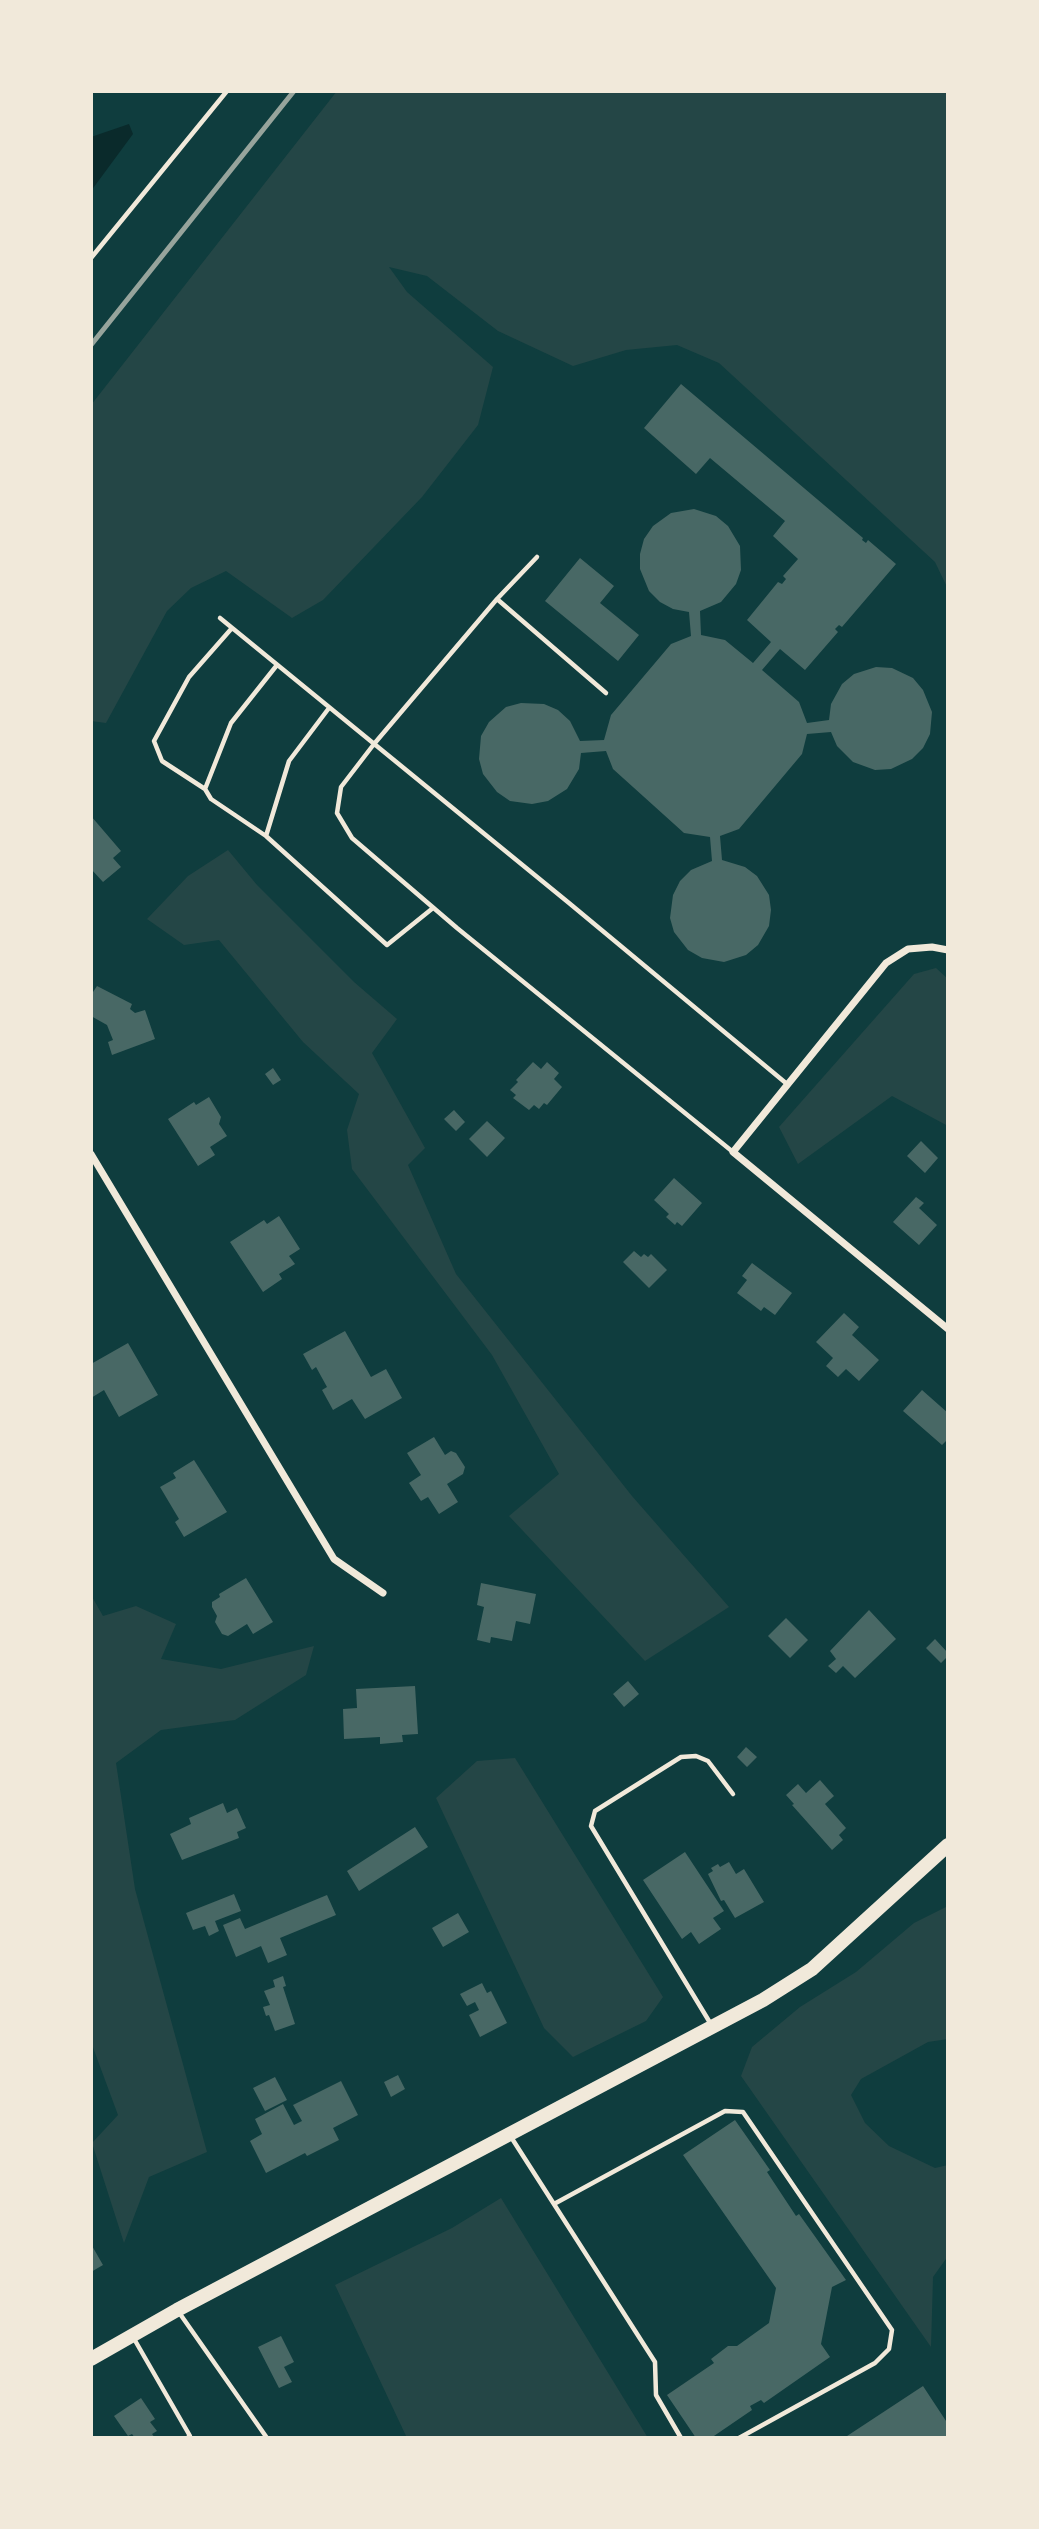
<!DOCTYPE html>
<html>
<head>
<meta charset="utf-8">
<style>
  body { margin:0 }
  #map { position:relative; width:1039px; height:2529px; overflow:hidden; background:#0f3d3e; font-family:"Noto Sans",sans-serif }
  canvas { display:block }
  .frame { position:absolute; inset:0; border:93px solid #f1e9da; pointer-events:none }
</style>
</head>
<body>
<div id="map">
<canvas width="1039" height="2529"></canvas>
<div class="frame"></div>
</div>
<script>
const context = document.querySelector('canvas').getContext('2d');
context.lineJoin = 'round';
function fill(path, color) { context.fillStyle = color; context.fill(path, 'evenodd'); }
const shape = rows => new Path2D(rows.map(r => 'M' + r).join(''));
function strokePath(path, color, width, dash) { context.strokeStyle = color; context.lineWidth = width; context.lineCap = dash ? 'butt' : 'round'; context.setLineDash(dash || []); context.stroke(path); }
const green = shape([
  [337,91,948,91,948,589,935,562,719,363,677,345,626,350,573,366,498,331,427,276,389,267,407,292,493,367,478,425,422,497,323,600,292,618,226,571,191,588,167,611,106,723,91,721,91,405],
  [228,850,257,885,354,982,397,1019,372,1053,425,1148,408,1165,456,1274,632,1496,729,1607,645,1661,509,1516,559,1474,492,1355,352,1169,347,1130,359,1094,303,1042,219,940,184,945,147,919,188,876],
  [936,968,948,979,948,1126,892,1096,798,1164,779,1127,914,974],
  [91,1595,103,1616,136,1606,176,1624,161,1659,221,1669,314,1646,306,1675,235,1720,161,1730,116,1763,135,1889,207,2152,149,2177,124,2243,92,2143,118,2115,91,2042],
  [515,1758,663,1997,646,2021,573,2057,544,2028,436,1798,477,1761],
  [948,1906,948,2039,928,2042,861,2079,851,2095,865,2123,889,2146,935,2168,948,2165,948,2256,933,2277,931,2347,741,2076,752,2047,800,2007,856,1972,914,1923],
  [501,2198,648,2438,407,2438,335,2285,452,2228]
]);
const water = shape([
  [129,124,133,134,91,191,91,137]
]);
const building = shape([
  [681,384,863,538,862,540,866,543,868,540,896,564,842,627,839,625,835,629,838,632,805,670,780,649,762,670,799,702,807,723,829,720,831,704,842,684,854,674,876,667,892,668,913,678,923,690,932,712,930,734,923,748,912,759,891,769,875,770,853,762,837,746,831,732,807,734,802,754,739,829,720,836,722,860,745,867,757,876,769,895,771,910,769,926,758,945,746,955,724,962,702,958,688,950,674,932,670,918,673,895,680,881,691,870,712,861,710,837,684,833,613,769,606,751,581,753,579,769,567,789,548,801,532,804,510,801,497,792,483,774,479,759,481,736,489,722,506,707,521,703,544,704,558,710,570,721,580,741,604,740,611,715,671,644,691,636,689,612,673,609,660,602,649,591,640,569,640,554,644,539,653,526,671,513,694,509,716,516,728,526,740,546,741,570,736,584,721,602,700,611,701,635,725,640,753,663,771,642,747,620,778,582,782,584,786,579,783,576,798,559,773,536,785,521,710,458,696,474,644,428],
  [580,558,614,586,600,603,639,635,618,661,545,601],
  [91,816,121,851,113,858,121,867,103,882,91,869],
  [97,986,132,1004,130,1009,135,1013,145,1010,155,1039,112,1055,108,1042,113,1040,107,1025,91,1016,91,995],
  [533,1062,541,1069,547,1062,559,1073,554,1079,562,1087,547,1105,544,1103,539,1109,534,1105,529,1110,513,1098,516,1095,510,1090,518,1082,516,1080],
  [273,1068,281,1080,273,1085,265,1074],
  [209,1097,221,1117,219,1124,227,1136,210,1147,215,1155,198,1166,168,1119,194,1102,196,1105],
  [454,1110,465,1122,456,1131,444,1119],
  [487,1121,505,1138,487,1157,469,1139],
  [921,1141,938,1158,925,1173,907,1156],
  [674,1178,702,1203,682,1226,677,1222,675,1225,666,1217,669,1214,654,1200],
  [916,1197,924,1203,919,1208,937,1225,919,1245,893,1222],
  [279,1216,300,1249,289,1256,295,1264,279,1274,282,1279,263,1292,230,1242,264,1220,267,1224],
  [634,1251,641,1257,644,1254,648,1257,651,1254,667,1270,649,1288,623,1262],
  [752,1263,792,1293,775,1315,764,1307,761,1311,737,1293,747,1280,742,1276],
  [844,1313,859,1327,852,1335,879,1360,859,1381,846,1369,838,1377,826,1366,833,1358,816,1342],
  [345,1331,371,1377,386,1369,402,1398,365,1419,352,1399,333,1410,322,1390,327,1387,316,1367,312,1370,303,1354],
  [128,1343,158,1395,119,1417,104,1390,91,1398,91,1364],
  [922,1390,948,1413,948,1439,942,1445,903,1411],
  [434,1437,445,1455,451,1451,456,1453,465,1467,463,1474,447,1484,458,1502,439,1514,428,1497,421,1501,409,1483,421,1475,407,1453],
  [194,1460,227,1512,184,1537,175,1522,179,1519,160,1487,176,1478,173,1473],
  [246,1578,273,1622,253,1634,247,1624,228,1636,222,1634,215,1622,217,1616,212,1607,212,1602,220,1597,219,1594],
  [481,1583,536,1594,530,1624,516,1621,512,1641,491,1637,490,1643,477,1640,484,1607,477,1605],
  [869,1610,896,1639,855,1678,843,1666,836,1673,828,1666,836,1659,830,1651],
  [786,1618,808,1640,790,1658,768,1636],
  [935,1639,948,1653,948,1656,941,1663,926,1648],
  [628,1681,639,1694,624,1707,613,1694],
  [415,1686,418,1734,402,1735,403,1742,380,1744,380,1737,344,1739,343,1709,357,1708,356,1689],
  [746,1747,757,1757,747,1767,737,1757],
  [820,1780,834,1796,825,1804,846,1828,839,1835,843,1840,832,1850,792,1805,794,1804,786,1795,798,1784,806,1793],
  [223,1803,227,1813,237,1808,246,1828,237,1832,239,1838,182,1860,170,1834,191,1824,189,1818],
  [415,1827,428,1847,359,1891,347,1871],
  [685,1852,724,1911,713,1918,721,1929,699,1944,691,1932,682,1939,643,1880],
  [729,1862,736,1874,744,1869,764,1902,735,1918,724,1900,721,1901,708,1874,713,1871,711,1868,718,1864,720,1867],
  [234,1894,241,1911,215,1921,219,1931,209,1936,205,1926,193,1930,186,1913],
  [327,1895,336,1915,280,1938,287,1955,268,1963,261,1946,236,1957,223,1925,240,1918,245,1929],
  [458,1913,469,1932,443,1947,432,1928],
  [283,1976,286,1986,283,1987,295,2024,275,2031,269,2015,266,2016,263,2007,270,2005,264,1991,275,1987,273,1980],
  [482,1983,487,1993,491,1991,507,2023,480,2037,469,2015,479,2010,475,2002,467,2006,460,1994],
  [398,2075,405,2089,391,2097,384,2082],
  [275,2077,287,2100,265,2111,253,2088],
  [341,2081,358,2115,333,2128,339,2140,307,2156,305,2153,266,2173,250,2141,262,2134,255,2119,283,2104,294,2125,302,2121,293,2105],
  [735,2120,770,2170,767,2172,796,2216,799,2214,846,2280,832,2287,821,2344,830,2357,764,2403,761,2400,750,2406,752,2410,711,2438,696,2438,667,2395,714,2363,711,2359,728,2346,737,2346,769,2323,776,2288,683,2155],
  [91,2244,103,2265,91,2272],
  [281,2336,294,2362,284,2367,292,2382,279,2388,258,2347],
  [923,2386,948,2424,948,2438,844,2438],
  [141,2398,155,2419,150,2422,157,2431,152,2434,155,2438,135,2438,132,2434,128,2436,114,2416]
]);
const service = shape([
  [91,258,227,91],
  [497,599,537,557],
  [220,618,569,903,787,1084],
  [232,628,189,677,154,741,162,761,205,789,211,799,266,836,387,945,433,908],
  [606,693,497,599,374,744,341,787,337,813,352,838,457,928,733,1152],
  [205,789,231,723,277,665],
  [266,836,289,761,329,708],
  [712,2026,591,1826,595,1811,681,1757,696,1756,708,1761,733,1794],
  [511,2137,655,2362,656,2395,681,2438],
  [554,2204,725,2111,743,2112,892,2330,889,2349,875,2363,739,2438],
  [178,2311,267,2438],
  [133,2337,190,2436,187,2438]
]);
const minor = shape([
  [948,950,932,947,908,949,886,963,733,1152,948,1329],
  [91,1154,334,1559,383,1593]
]);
const primary = shape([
  [91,2359,177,2310,763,2000,812,1969,948,1845]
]);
const rail = shape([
  [91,345,294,91]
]);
fill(green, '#244646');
fill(water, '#0a2a2b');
fill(building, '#486865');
strokePath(service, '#f1e9da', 4.5);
strokePath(minor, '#f1e9da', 7);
strokePath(primary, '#f1e9da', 14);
strokePath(rail, '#97a49c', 5);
</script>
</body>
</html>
